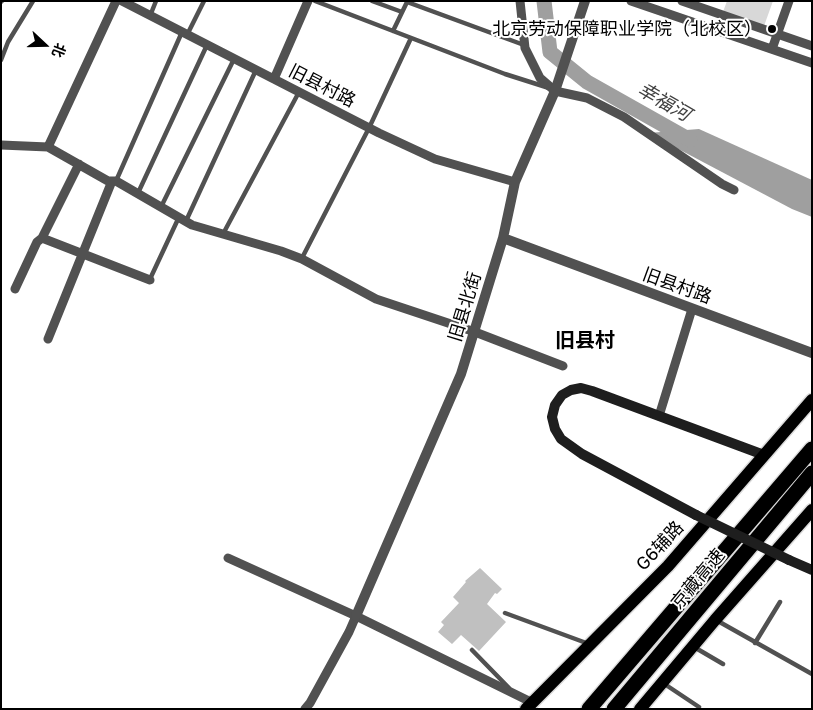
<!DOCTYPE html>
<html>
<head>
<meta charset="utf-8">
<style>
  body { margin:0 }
  #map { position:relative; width:813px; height:710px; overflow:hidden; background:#fff; font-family:"Golos Text","Noto Sans SC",sans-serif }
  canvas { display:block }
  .frame { position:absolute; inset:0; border:2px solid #000; pointer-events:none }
  .north { position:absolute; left:20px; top:20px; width:50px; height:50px; -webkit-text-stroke:4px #fff; paint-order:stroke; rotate:111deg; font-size:14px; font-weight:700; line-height:20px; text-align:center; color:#000 }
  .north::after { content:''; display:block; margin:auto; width:18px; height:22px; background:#000; clip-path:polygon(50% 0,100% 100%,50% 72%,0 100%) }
</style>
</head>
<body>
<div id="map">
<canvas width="813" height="710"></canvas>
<div class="frame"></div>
<div class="north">北</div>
</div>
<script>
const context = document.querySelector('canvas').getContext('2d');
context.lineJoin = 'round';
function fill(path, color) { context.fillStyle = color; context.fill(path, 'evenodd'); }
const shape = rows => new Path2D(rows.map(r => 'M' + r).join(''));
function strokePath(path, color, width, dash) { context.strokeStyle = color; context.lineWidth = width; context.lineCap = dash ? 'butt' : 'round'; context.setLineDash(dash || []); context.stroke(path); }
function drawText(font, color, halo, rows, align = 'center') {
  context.font = font + ' "Golos Text","Noto Sans SC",sans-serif'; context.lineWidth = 4; context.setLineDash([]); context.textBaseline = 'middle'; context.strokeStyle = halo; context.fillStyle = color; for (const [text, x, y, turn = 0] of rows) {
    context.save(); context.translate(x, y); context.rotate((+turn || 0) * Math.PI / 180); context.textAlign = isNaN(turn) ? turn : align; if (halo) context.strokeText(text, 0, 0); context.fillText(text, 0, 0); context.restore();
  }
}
const green = shape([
  [727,1,773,1,764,26,723,12]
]);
const water = shape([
  [699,129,812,180,812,217,792,209,648,133]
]);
const river = shape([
  [544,1,550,52,587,82,690,140]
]);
const building = shape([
  [480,568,502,589,497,594,495,593,487,604,506,622,479,651,461,635,452,644,438,632,444,625,441,622,459,603,453,597,466,582,465,581]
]);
const service = shape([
  [315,1,505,74,549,88],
  [372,1,402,12],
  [407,1,407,2,524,45],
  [1,2,2,1],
  [150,16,156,1],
  [393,31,407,2],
  [187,35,204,1],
  [1,60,8,42,33,1],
  [116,181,182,32],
  [138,193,207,45],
  [161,207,234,59],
  [186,221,256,70],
  [223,234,299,92],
  [302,258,369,128,411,38],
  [150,279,179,217],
  [505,613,589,644],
  [716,620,812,674],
  [755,643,780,602],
  [694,647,723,664],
  [472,650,509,688],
  [663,683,699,707]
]);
const minor = shape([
  [122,1,379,133,435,159,515,182],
  [520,1,525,48,540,78,555,91,587,98,624,117,722,184,734,190],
  [631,1,812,63],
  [682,1,812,46],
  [772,49,789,1],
  [274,79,308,1],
  [1,145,48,147,108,181,116,181,192,225,281,251,302,259,376,299,475,332,563,366],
  [48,147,116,1],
  [42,238,79,164],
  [15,289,37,242,42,238,150,280],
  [48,339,112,181],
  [659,416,692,309],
  [228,558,356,616,533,703],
  [305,709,310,703,349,632,356,616]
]);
const tertiary = shape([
  [503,238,812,353],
  [356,616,461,374,503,238,515,182,555,91,585,1]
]);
const secondary = shape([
  [696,515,582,454,561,439,555,429,552,417,555,405,562,395,571,390,581,388,592,391,764,455],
  [789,560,812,570]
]);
const primary = shape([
  [526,709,668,566,812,400],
  [640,709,715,620,812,510]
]);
const motorway = shape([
  [589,709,812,449],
  [614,709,812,473]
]);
const secondaryBridge = shape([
  [696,515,789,560]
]);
const markers = [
  [772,29,5,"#000"]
];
const poiNames = [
  ["北京劳动保障职业学院（北校区）",762,29]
];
const streetNames = [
  ["旧县村路",322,86,27],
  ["旧县村路",677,286,20],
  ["旧县北街",465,307,-73],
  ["G6辅路",660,546,-47],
  ["京藏高速",698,579,-50]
];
const waterNames = [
  ["幸福河",664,102,30]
];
const quarterNames = [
  ["旧县村",585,341]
];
fill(green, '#d8d8d8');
fill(water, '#9f9f9f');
strokePath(river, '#9f9f9f', 15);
fill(building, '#c0c0c0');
strokePath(primary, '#dbdbdb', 15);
strokePath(motorway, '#dbdbdb', 18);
strokePath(service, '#515151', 4.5);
strokePath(minor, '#515151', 9);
strokePath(tertiary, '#515151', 10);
strokePath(secondary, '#1e1e1e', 10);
strokePath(primary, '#000', 12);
strokePath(motorway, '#000', 15);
strokePath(secondaryBridge, '#1e1e1e', 10);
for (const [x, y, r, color] of markers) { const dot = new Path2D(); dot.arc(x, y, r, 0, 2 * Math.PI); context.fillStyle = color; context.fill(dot); strokePath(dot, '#fff', 2); }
drawText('18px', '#000', '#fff', poiNames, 'right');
drawText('18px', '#000', '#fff', streetNames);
drawText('italic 19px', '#404040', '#fff', waterNames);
drawText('bold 20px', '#000', '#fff', quarterNames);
</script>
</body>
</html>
